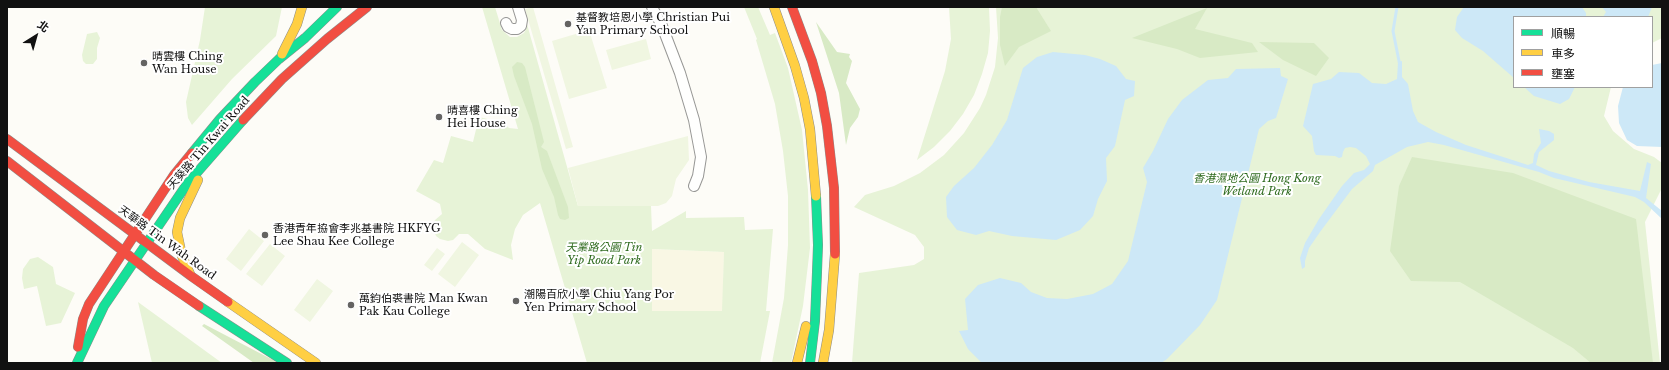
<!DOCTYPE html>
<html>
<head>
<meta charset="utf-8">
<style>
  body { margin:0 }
  #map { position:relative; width:1669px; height:370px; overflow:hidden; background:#fdfcf7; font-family:"Libre Baskerville","Noto Sans TC",serif }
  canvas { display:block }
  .frame { position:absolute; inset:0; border:8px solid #111; pointer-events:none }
  .legend { position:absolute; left:1513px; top:16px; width:140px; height:72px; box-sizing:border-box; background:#fff; border:1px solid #a0a0a0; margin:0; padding:5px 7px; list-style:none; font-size:12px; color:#111 }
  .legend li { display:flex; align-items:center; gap:8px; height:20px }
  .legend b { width:20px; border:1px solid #a0a0a0 }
  .north { position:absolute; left:16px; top:16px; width:40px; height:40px; -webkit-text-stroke:3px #fff; paint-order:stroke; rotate:37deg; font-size:11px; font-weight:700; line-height:16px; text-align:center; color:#111 }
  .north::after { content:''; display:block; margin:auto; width:14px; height:18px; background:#111; clip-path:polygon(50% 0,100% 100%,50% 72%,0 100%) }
</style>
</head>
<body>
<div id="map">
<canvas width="1669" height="370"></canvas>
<div class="frame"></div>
<ul class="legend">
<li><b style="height:5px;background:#16e098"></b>順暢</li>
<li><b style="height:5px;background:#ffcf43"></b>車多</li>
<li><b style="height:5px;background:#f24e42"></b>壅塞</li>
</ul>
<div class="north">北</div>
</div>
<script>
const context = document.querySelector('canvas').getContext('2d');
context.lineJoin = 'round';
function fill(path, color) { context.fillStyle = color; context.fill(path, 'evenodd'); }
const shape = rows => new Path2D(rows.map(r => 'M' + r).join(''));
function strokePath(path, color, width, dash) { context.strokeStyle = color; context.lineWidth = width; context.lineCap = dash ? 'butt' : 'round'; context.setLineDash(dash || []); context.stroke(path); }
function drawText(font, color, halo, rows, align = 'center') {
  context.font = font + ' "Libre Baskerville","Noto Sans TC",serif'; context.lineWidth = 4; context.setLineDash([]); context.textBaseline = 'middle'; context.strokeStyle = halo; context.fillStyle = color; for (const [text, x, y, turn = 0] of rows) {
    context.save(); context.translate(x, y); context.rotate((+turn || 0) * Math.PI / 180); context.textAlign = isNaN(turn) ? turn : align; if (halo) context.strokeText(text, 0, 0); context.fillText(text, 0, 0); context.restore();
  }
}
const farmland = shape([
  [652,249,724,252,723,311,652,311]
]);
const green = shape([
  [205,7,282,7,276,36,232,79,192,125,188,118,186,102,200,40],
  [482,7,495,7,502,30,510,37,517,37,524,33,527,27,527,24,578,206,651,206,652,231,686,211,686,218,744,217,745,230,773,229,766,311,770,311,760,363,587,363,540,203,523,215,515,229,511,245,513,260,485,249,468,234,459,234,453,240,448,241,440,239,436,236,433,228,433,224,435,220,442,214,440,204,416,191,434,160,443,163,451,136,473,142,479,117,504,123,509,128,518,129],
  [652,249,724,252,722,311,652,311],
  [744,7,758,7,770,35,775,33,788,68,802,130,808,190,810,248,803,306,791,363,772,363,784,298,788,245,788,196,783,151,775,104,756,40,757,39],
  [949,7,989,7,990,31,988,53,982,74,974,95,963,114,950,131,934,147,917,160,945,71,951,39],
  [996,7,1662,7,1662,38,1652,43,1652,17,1514,17,1514,87,1611,87,1604,116,1613,131,1634,149,1654,157,1662,163,1662,188,1645,222,1660,363,852,363,859,273,914,265,924,259,924,247,915,235,854,207,865,195,894,186,920,173,944,155,964,133,980,108,986,95,995,67,998,38],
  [97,32,100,38,97,48,97,59,93,64,86,64,83,61,82,55,87,34],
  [38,257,53,267,56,284,75,293,61,323,46,326,37,286,24,289,22,278,23,269,30,259],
  [138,302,222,363,152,363]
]);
const forest = shape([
  [1002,7,1036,7,1051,31,1019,47,1005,66,1000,45,1000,17],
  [1207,8,1195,29,1252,43,1258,52,1200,58,1177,49,1132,38],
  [816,22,837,52,850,54,849,57,852,61,846,83,860,109,858,117,850,128,846,145,839,93],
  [1259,42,1314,43,1329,58,1316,76,1283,60],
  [517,62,522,63,525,67,544,142,541,147,547,151,568,207,569,218,565,220,560,219,558,215,554,197,542,169,532,124,514,76,512,67],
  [1412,157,1513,173,1636,219,1653,363,1591,363,1573,348,1460,282,1411,281,1390,251,1399,186],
  [204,324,273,360,277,363,254,363,202,326]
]);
const pitch = shape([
  [533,7,573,147,566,149,525,9],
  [589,30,607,88,569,99,552,41],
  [646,39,651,59,612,70,606,50],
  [688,136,689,160,676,179,672,196,666,203,658,206,578,206,568,168],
  [249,229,264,241,241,271,226,259],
  [462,242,479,255,455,287,438,274],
  [270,244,285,256,262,286,246,274],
  [437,248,445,254,432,271,424,265],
  [317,279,333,291,310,322,294,310]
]);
const water = shape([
  [1464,7,1582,7,1586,13,1586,17,1514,17,1514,78,1483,51,1462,38,1455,30,1457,17],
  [1602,7,1652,7,1648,17,1603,17,1606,12],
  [1053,52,1085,55,1100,59,1116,66,1126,79,1135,81,1134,96,1125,100,1115,146,1106,158,1107,181,1098,199,1093,216,1080,230,1056,240,1012,236,989,231,976,235,957,230,947,217,946,197,954,186,974,168,992,145,1007,120,1023,68,1037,57],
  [1402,61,1402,77,1408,84,1413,111,1418,122,1436,132,1466,145,1528,165,1533,163,1534,154,1541,143,1539,129,1549,131,1554,134,1554,140,1539,152,1536,165,1549,171,1589,182,1640,191,1647,162,1651,164,1646,198,1662,211,1662,219,1644,202,1635,197,1554,178,1539,172,1444,145,1428,142,1407,147,1375,165,1373,171,1352,189,1320,232,1309,248,1305,261,1305,267,1302,269,1300,258,1305,243,1319,219,1342,186,1354,173,1364,170,1370,164,1366,156,1356,148,1350,147,1345,148,1343,152,1342,157,1339,158,1335,156,1316,155,1314,151,1312,136,1303,126,1313,84,1331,79,1339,72,1359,73,1372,83,1386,84,1397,79,1398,62],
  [1662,63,1662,147,1637,146,1627,140,1619,123,1618,106,1623,87,1652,87,1652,65],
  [1280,68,1281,76,1288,79,1276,118,1268,121,1259,129,1217,300,1200,325,1167,359,1161,363,982,363,968,349,959,331,968,330,965,299,978,285,1000,278,1021,283,1031,292,1047,298,1067,299,1093,294,1112,284,1128,261,1147,182,1143,168,1153,151,1168,119,1182,100,1208,80,1228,78,1236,69],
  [1524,87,1575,87,1569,99,1560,104,1534,96]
]);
const stream = shape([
  [1397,7,1393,31,1400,66]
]);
const street = shape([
  [652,7,662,26,680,73,694,120,701,157,698,176,694,186],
  [506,23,508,27,512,29,517,29,521,26,522,20,518,7]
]);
const fast = shape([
  [192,153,220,119,255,82,279,59,305,38,337,7],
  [199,306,287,363],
  [77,363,104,306,187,184,243,120],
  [810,363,815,321,817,272,818,245,816,196]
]);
const slow = shape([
  [774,7,795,66,804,98,810,129,816,196],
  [282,54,297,24,302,7],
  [190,274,182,256,177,232,180,218,198,180],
  [228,302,316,363],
  [797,363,806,326],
  [823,363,829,330,835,254]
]);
const jam = shape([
  [792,7,812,61,821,93,827,126,834,188,835,254],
  [243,120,282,79,327,39,367,7],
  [7,139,191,276,228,302],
  [7,161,154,275,199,306],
  [78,347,83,319,89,304,174,175,192,153]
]);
const markers = [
  [568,24,4,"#646362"],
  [144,63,4,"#646362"],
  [439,117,4,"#646362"],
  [265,235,4,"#646362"],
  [516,301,4,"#646362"],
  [351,305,4,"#646362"]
];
const poiNames = [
  ["基督教培恩小學 Christian Pui",576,18],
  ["Yan Primary School",576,31],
  ["晴雲樓 Ching",152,57],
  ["Wan House",152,70],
  ["晴喜樓 Ching",447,111],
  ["Hei House",447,124],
  ["香港青年拹會李兆基書院 HKFYG",273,229],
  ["Lee Shau Kee College",273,242],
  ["潮陽百欣小學 Chiu Yang Por",524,295],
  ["Yen Primary School",524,308],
  ["萬鈞伯裘書院 Man Kwan",359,299],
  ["Pak Kau College",359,312]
];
const streetNames = [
  ["天葵路 Tin Kwai Road",209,143,-49],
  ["天華路 Tin Wah Road",167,243,36]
];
const parkNames = [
  ["香港濕地公園 Hong Kong",1257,179],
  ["Wetland Park",1257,192],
  ["天業路公園 Tin",604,248],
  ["Yip Road Park",604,261]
];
fill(farmland, '#f9f7e4');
fill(green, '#e7f3d7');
fill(forest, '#d8eac5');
fill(pitch, '#f0f6e1');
fill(water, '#cde8f7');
strokePath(stream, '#cde8f7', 3);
strokePath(street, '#979795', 12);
strokePath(fast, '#8e8d8b', 10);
strokePath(slow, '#8e8d8b', 10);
strokePath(jam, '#8e8d8b', 10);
strokePath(street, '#fffffe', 10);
strokePath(fast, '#16e098', 9);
strokePath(slow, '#ffcf43', 9);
strokePath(jam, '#f24e42', 9);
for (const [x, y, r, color] of markers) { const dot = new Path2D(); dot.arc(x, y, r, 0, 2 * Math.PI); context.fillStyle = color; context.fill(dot); strokePath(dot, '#fff', 1.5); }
drawText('11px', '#111', '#fff', poiNames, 'left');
drawText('11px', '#111', '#fff', streetNames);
drawText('italic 11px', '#2f6b1f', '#fff', parkNames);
</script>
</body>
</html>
